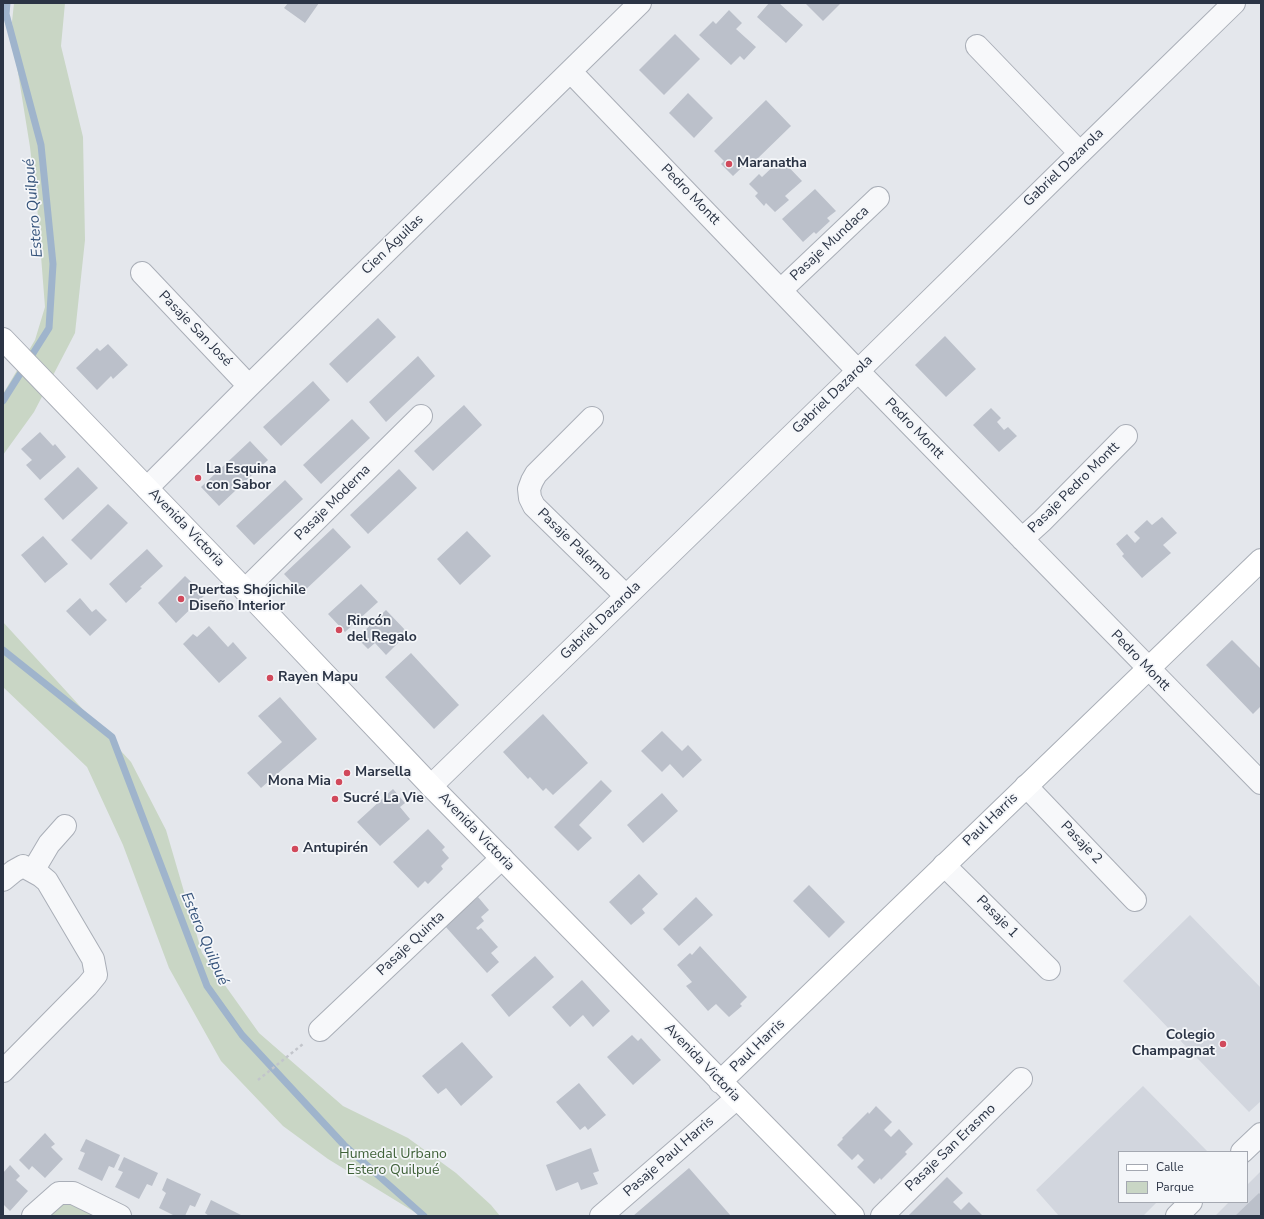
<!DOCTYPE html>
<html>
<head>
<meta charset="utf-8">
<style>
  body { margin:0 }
  #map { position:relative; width:1264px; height:1219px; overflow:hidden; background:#e4e7ec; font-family:"Nunito Sans",sans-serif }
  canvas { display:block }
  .frame { position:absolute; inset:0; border:4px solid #2b3445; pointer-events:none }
  .legend { position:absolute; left:1118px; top:1151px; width:130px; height:52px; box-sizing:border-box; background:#f4f6f9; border:1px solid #a4a8b1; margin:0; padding:5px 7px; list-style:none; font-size:12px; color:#2b3445 }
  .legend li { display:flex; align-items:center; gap:8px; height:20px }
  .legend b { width:20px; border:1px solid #a4a8b1 }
</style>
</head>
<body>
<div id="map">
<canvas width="1264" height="1219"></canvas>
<div class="frame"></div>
<ul class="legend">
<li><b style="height:5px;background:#fff"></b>Calle</li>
<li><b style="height:11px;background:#c9d6c5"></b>Parque</li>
</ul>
</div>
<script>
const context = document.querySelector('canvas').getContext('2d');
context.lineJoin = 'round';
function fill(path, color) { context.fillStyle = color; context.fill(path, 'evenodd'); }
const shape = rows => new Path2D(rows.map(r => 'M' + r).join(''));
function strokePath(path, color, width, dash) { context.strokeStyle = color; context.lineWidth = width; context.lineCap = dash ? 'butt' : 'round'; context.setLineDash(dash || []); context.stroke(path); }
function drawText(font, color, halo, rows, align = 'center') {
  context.font = font + ' "Nunito Sans",sans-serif'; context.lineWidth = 3.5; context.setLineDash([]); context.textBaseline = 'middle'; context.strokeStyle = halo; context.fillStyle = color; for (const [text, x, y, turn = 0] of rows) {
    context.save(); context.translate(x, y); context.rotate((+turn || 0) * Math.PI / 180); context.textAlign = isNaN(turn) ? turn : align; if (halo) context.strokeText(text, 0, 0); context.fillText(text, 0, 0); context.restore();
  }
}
const built = shape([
  [1190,915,1261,988,1261,1101,1249,1112,1123,981],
  [1143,1086,1208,1152,1119,1152,1119,1202,1157,1202,1143,1216,1059,1216,1036,1190],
  [1261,1171,1261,1216,1215,1216,1229,1202,1247,1202,1247,1185]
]);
const green = shape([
  [14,3,65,3,61,46,83,137,85,240,75,333,34,412,3,455,3,394,35,340,45,307,37,205,30,147,15,54,12,22],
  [3,622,131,762,166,830,202,953,259,1033,343,1106,408,1138,456,1173,491,1205,500,1216,421,1216,328,1159,283,1126,221,1061,169,968,123,845,87,767,3,687],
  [74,1201,105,1216,46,1216,64,1202]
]);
const stream = shape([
  [3,401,49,328,53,264,41,145,6,14,7,3],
  [3,650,112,737,207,986,242,1035,344,1145,424,1216]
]);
const building = shape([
  [288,3,319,3,305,23,284,8],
  [769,3,779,3,803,25,786,43,757,17],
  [805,3,841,3,823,21],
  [729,10,742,23,736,29,756,47,744,60,740,56,731,65,699,35,713,21,716,24],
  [675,34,700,59,664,95,639,70],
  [688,93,713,118,694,138,669,113],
  [766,100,791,126,755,161,752,158,733,176,721,164,724,161,714,151],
  [781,159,802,181,785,196,789,200,775,212,766,203,764,206,755,196,758,193,749,184,759,174,762,177],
  [815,189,836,211,827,218,830,221,816,234,814,232,803,242,782,219],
  [378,318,396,337,347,383,329,364],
  [945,336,976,369,946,397,915,365],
  [108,344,128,365,113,379,111,376,97,390,76,368,97,348,100,351],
  [418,356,435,376,386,422,369,402],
  [313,381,330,400,281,446,263,427],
  [464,405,482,425,433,471,414,451],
  [991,408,1001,418,997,422,1004,430,1008,427,1017,436,999,452,973,425],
  [352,419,370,438,321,484,303,465],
  [40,432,53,446,55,444,66,457,40,480,26,465,32,460,21,449],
  [250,441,268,460,219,506,201,487],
  [78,467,98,488,63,520,44,499],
  [399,469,417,488,368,534,350,515],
  [285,480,303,499,254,545,236,526],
  [108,504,128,523,91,560,71,540],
  [1162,517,1177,533,1163,545,1171,553,1142,578,1122,556,1124,554,1116,544,1127,534,1135,543,1140,538,1134,532,1147,520,1152,525],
  [333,528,351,547,302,593,284,574],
  [467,531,491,556,460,585,437,559],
  [43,536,68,564,45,583,21,555],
  [147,549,163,566,140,587,142,588,126,603,109,584],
  [185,576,205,595,176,623,158,603],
  [361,584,378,602,345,632,328,614],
  [80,598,92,612,96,609,107,620,90,636,66,611],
  [386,610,408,633,386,655,375,643,368,649,357,638],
  [209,626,228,647,233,642,247,658,219,683,183,644,193,634,197,637],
  [1232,640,1261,669,1261,706,1253,714,1206,665],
  [411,653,459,705,434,729,385,677],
  [280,697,317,739,261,788,247,773,282,742,258,716],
  [543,714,588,763,553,795,546,788,543,791,530,777,528,779,503,752],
  [662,731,682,751,688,745,702,760,683,778,670,764,662,772,641,751],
  [601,780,612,791,579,825,592,838,578,851,554,827],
  [393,789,405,803,400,807,410,819,380,846,357,822],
  [662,793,678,811,643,843,627,825],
  [428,829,445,847,442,850,449,858,441,866,443,869,428,884,425,881,418,888,393,862],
  [639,874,658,894,642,909,645,913,631,925,609,902],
  [809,885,845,922,829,938,793,901],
  [478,897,489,910,481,917,484,921,476,928,478,930,481,928,498,947,491,953,499,962,487,973,445,926],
  [696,897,713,915,679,946,663,929],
  [700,946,747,997,740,1004,742,1006,729,1017,716,1004,708,1011,686,986,692,982,677,965,690,953,692,955],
  [535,956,554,977,509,1017,491,995],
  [582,980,610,1011,593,1027,583,1015,570,1027,552,1007],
  [632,1035,638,1041,641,1038,661,1060,633,1085,607,1057],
  [462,1042,493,1077,461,1106,446,1088,438,1094,422,1076],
  [579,1083,606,1115,588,1130,585,1126,580,1130,556,1102],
  [876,1106,892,1122,884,1130,891,1137,899,1129,913,1144,905,1152,907,1154,881,1180,880,1178,874,1184,857,1167,864,1160,858,1154,852,1160,837,1145,843,1139,842,1138,868,1112,869,1114],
  [45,1133,55,1144,51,1147,63,1159,45,1178,32,1166,29,1170,19,1160],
  [86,1139,120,1155,114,1168,109,1166,102,1181,78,1169,85,1153,80,1151],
  [591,1148,599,1171,593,1173,598,1184,581,1190,578,1182,556,1191,546,1165],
  [124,1157,158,1173,152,1186,147,1184,139,1199,115,1187,123,1172,118,1170],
  [10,1165,20,1176,16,1180,28,1191,10,1211,3,1204,3,1173],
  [689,1168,731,1216,633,1216],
  [947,1177,963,1193,953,1202,961,1210,969,1202,983,1216,908,1216],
  [167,1178,201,1194,195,1207,190,1205,185,1216,175,1216,159,1208,166,1193,162,1190],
  [1259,1193,1261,1195,1261,1216,1235,1216],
  [211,1200,243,1216,209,1216,205,1213]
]);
const path = shape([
  [258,1080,303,1044]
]);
const street = shape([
  [977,46,1080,153],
  [571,72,858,371,1261,783],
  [142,273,249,386],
  [781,290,878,198],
  [592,418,536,474,532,481,529,489,530,498,534,506,626,596],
  [147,488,249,386,640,3],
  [1022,539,1042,521,1126,436],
  [245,590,421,416],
  [431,786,858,371,1080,153,1234,3],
  [1026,786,1135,900],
  [944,865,1049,969],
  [33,871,49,844,65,826],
  [3,880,14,871,23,866,41,876,47,881,93,959,96,975,87,986,3,1071],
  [320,1030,502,858],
  [1242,1152,1261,1134],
  [33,1216,59,1193,73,1193,120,1216],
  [601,1216,737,1098],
  [882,1216,1021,1079],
  [1177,1216,1191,1202]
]);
const secondary = shape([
  [3,339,245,590,431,786,853,1216],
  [720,1082,1261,560]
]);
const markers = [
  [729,164,4,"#d1495b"],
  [198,478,4,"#d1495b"],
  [181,599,4,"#d1495b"],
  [339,630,4,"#d1495b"],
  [270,678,4,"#d1495b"],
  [347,773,4,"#d1495b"],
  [339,782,4,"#d1495b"],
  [335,799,4,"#d1495b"],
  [295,849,4,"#d1495b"],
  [1223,1044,4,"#d1495b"]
];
const poiNames = [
  ["Maranatha",737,164],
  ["La Esquina",206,470],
  ["con Sabor",206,486],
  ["Puertas Shojichile",189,591],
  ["Diseño Interior",189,607],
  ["Rincón",347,622],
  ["del Regalo",347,638],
  ["Rayen Mapu",278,678],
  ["Marsella",355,773],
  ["Mona Mia",331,782,"right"],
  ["Sucré La Vie",343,799],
  ["Antupirén",303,849],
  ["Colegio",1215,1036,"right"],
  ["Champagnat",1215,1052,"right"]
];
const streetNames = [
  ["Gabriel Dazarola",1064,168,-44],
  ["Pedro Montt",690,195,46],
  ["Pasaje Mundaca",830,244,-43],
  ["Cien Águilas",393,245,-44],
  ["Pasaje San José",195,329,46],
  ["Gabriel Dazarola",833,395,-44],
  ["Pedro Montt",914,429,46],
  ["Pasaje Pedro Montt",1074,488,-45],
  ["Pasaje Moderna",333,503,-45],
  ["Avenida Victoria",186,528,46],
  ["Pasaje Palermo",574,545,44],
  ["Gabriel Dazarola",601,621,-44],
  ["Pedro Montt",1140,661,46],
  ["Paul Harris",991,820,-44],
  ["Avenida Victoria",476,832,46],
  ["Pasaje 2",1081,843,46],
  ["Pasaje 1",997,917,45],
  ["Pasaje Quinta",411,944,-43],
  ["Paul Harris",758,1046,-44],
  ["Avenida Victoria",702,1063,46],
  ["Pasaje San Erasmo",951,1148,-44],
  ["Pasaje Paul Harris",669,1157,-41]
];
const parkNames = [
  ["Humedal Urbano",393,1155],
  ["Estero Quilpué",393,1171]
];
const waterNames = [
  ["Estero Quilpué",34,208,-95],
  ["Estero Quilpué",204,939,67]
];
fill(built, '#d2d6de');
fill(green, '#c9d6c5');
strokePath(stream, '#9fb4cc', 7);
fill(building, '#bbc0ca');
strokePath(street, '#a9aeb7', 24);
strokePath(secondary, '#a9aeb7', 24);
strokePath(path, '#c2c5cb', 2.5, [3, 3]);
strokePath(street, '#f7f8fa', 22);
strokePath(secondary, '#fff', 22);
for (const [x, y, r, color] of markers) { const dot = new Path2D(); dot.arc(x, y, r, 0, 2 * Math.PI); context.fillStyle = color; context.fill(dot); strokePath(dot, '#f4f6f9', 1.5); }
drawText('bold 14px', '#2b3445', '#f4f6f9', poiNames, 'left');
drawText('14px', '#2b3445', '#f4f6f9', streetNames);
drawText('14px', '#3f6138', '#f4f6f9', parkNames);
drawText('italic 15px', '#34527a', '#f4f6f9', waterNames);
</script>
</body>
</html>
